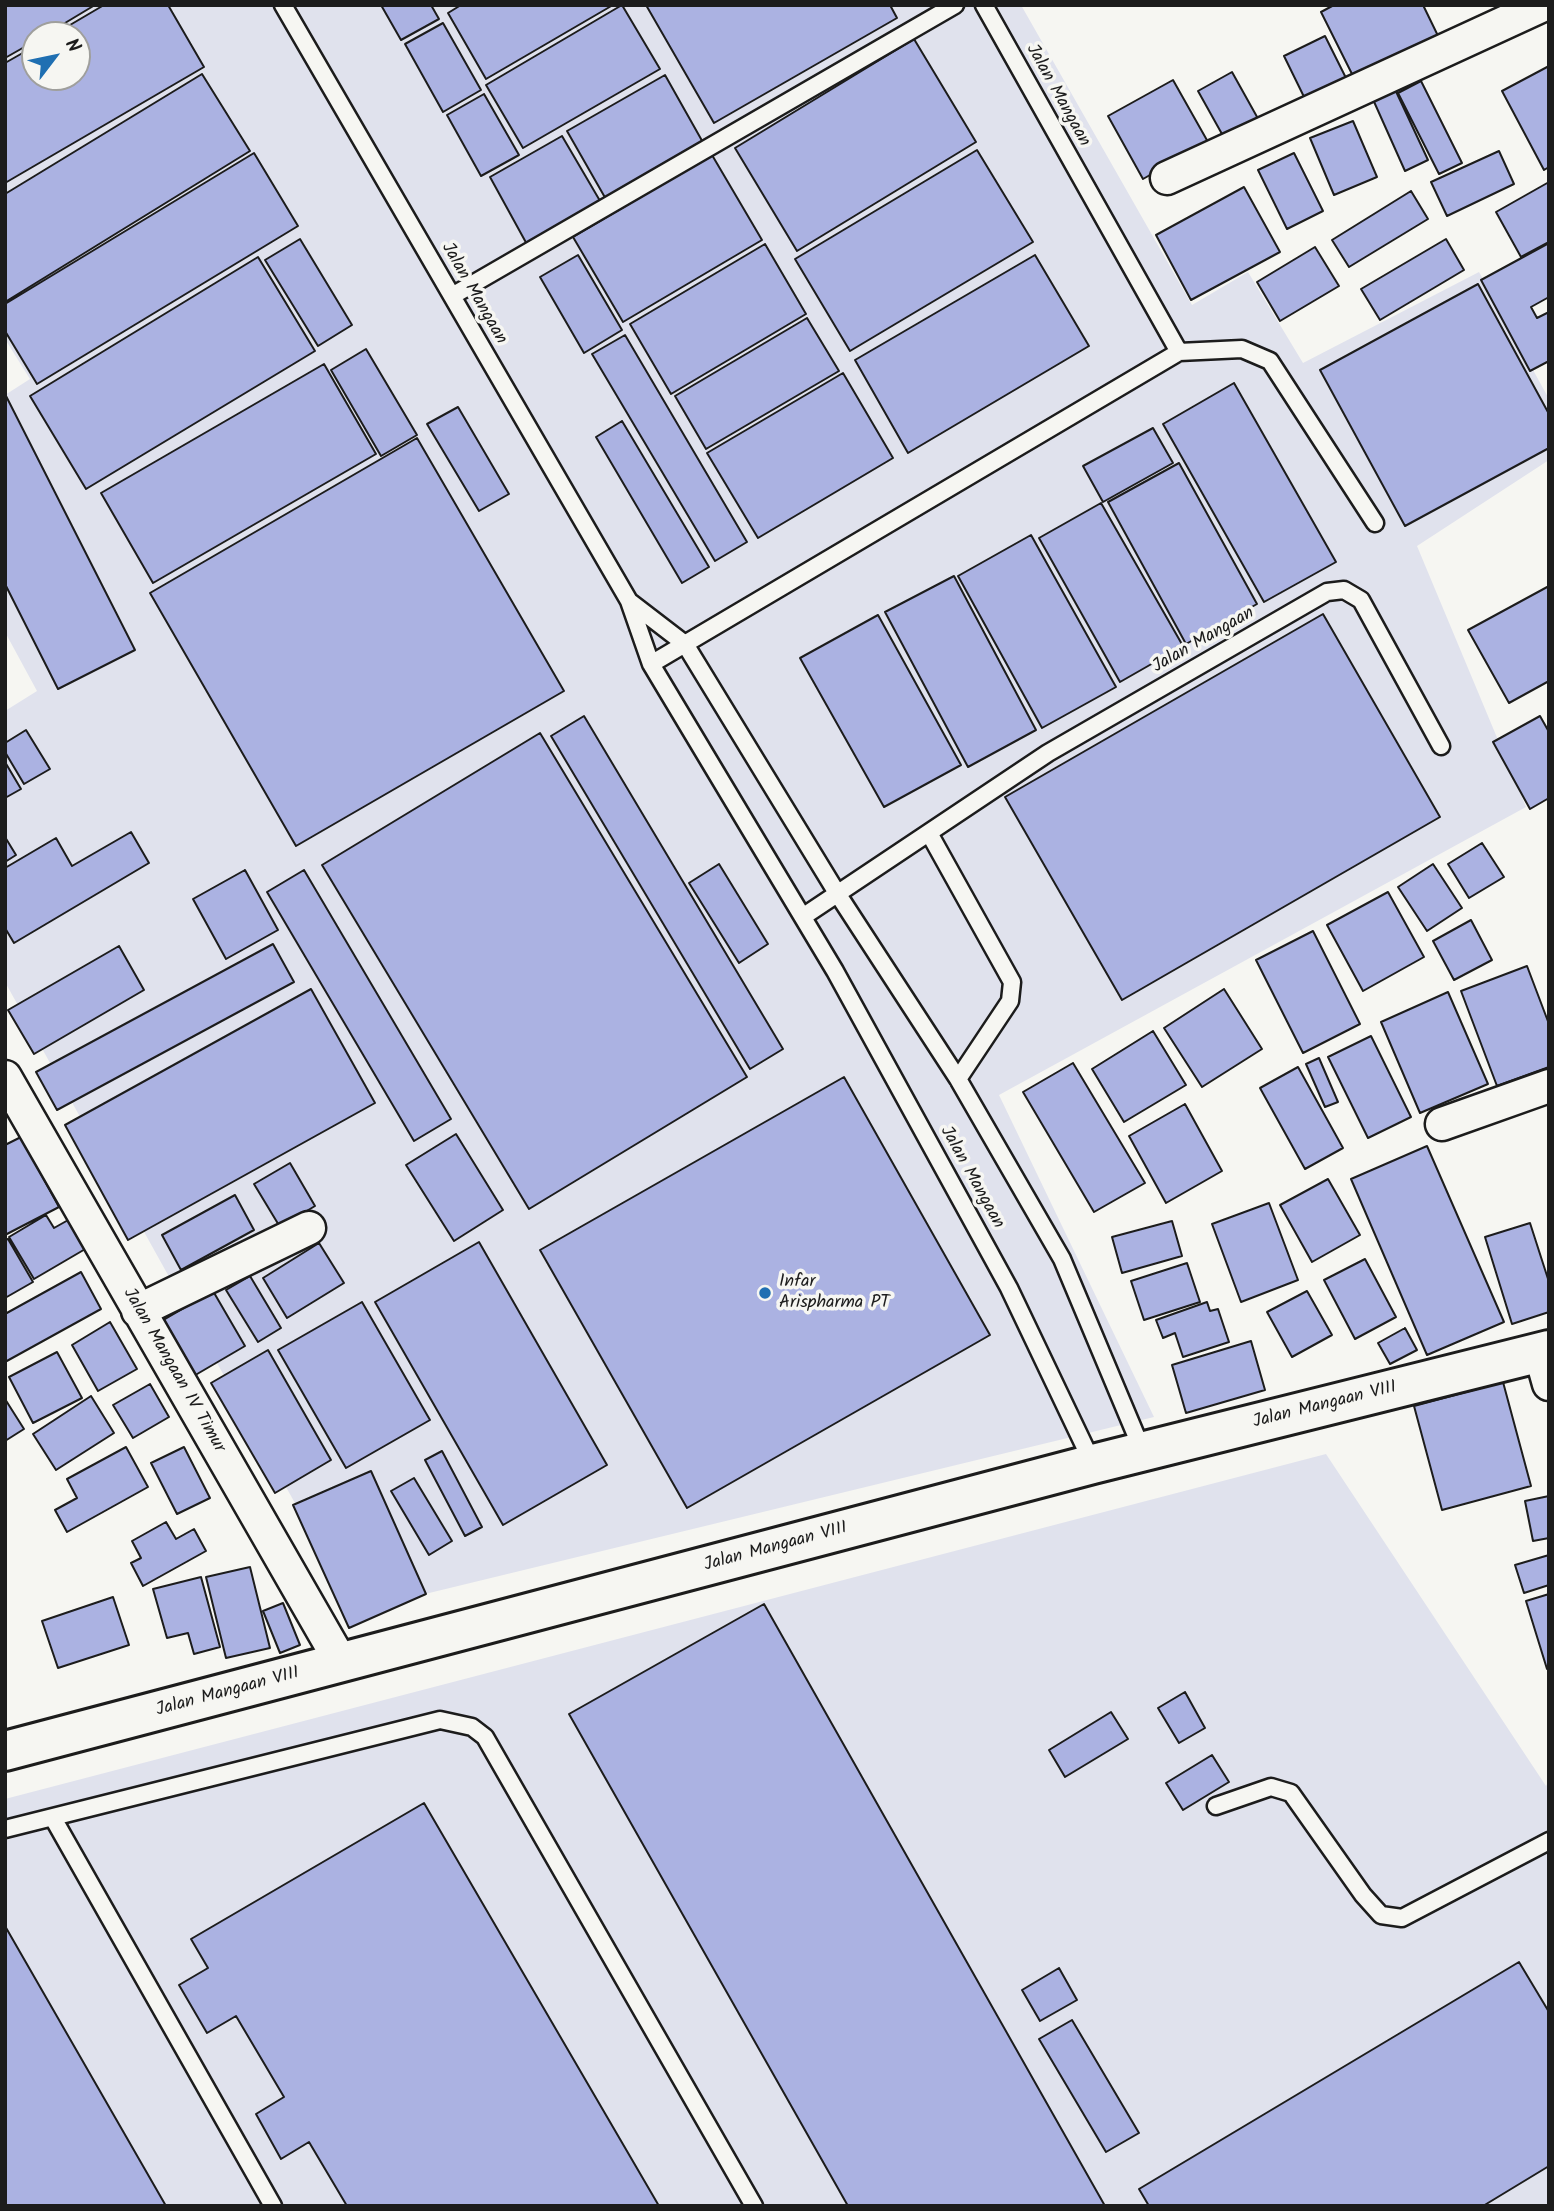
<!DOCTYPE html>
<html>
<head>
<meta charset="utf-8">
<style>
  body { margin:0 }
  #map { position:relative; width:1554px; height:2211px; overflow:hidden; background:#f6f6f2; font-family:Kalam,sans-serif }
  canvas { display:block }
  .frame { position:absolute; inset:0; border:7px solid #1c1c1c; pointer-events:none }
  .north { position:absolute; left:21px; top:21px; width:70px; height:70px; box-sizing:border-box; background:#f6f6f2; border:2px solid #9f9f9c; border-radius:50%; rotate:58deg; font-size:19px; font-weight:700; line-height:28px; text-align:center; color:#1c1c1c }
  .north::after { content:''; display:block; margin:auto; width:24px; height:32px; background:#1f6fb2; clip-path:polygon(50% 0,100% 100%,50% 72%,0 100%) }
</style>
</head>
<body>
<div id="map">
<canvas width="1554" height="2211"></canvas>
<div class="frame"></div>
<div class="north">N</div>
</div>
<script>
const context = document.querySelector('canvas').getContext('2d');
context.lineJoin = 'round';
function fill(path, color) { context.fillStyle = color; context.fill(path, 'evenodd'); }
const shape = rows => new Path2D(rows.map(r => 'M' + r).join(''));
function strokePath(path, color, width, dash) { context.strokeStyle = color; context.lineWidth = width; context.lineCap = dash ? 'butt' : 'round'; context.setLineDash(dash || []); context.stroke(path); }
function drawText(font, color, halo, rows, align = 'center') {
  context.font = font + ' Kalam,sans-serif'; context.lineWidth = 7; context.setLineDash([]); context.textBaseline = 'middle'; context.strokeStyle = halo; context.fillStyle = color; for (const [text, x, y, turn = 0] of rows) {
    context.save(); context.translate(x, y); context.rotate((+turn || 0) * Math.PI / 180); context.textAlign = isNaN(turn) ? turn : align; if (halo) context.strokeText(text, 0, 0); context.fillText(text, 0, 0); context.restore();
  }
}
const built = shape([
  [5,5,1021,5,1192,305,1248,272,1303,363,1479,272,1549,399,1549,460,1417,546,1526,807,999,1095,1154,1417,355,1611,5,982,5,711,37,691,5,632,5,395,30,379,5,339],
  [35,35,77,35,77,77,35,77],
  [1326,1454,1546,1786,1549,1780,1549,2206,5,2206,5,1799]
]);
const building = shape([
  [5,5,95,5,45,35,35,35,35,41,5,58,5,5],
  [104,5,168,5,204,67,5,183,5,63,35,46,35,77,77,77,77,35,53,35,104,5],
  [381,5,431,5,439,19,401,40,381,5],
  [461,5,613,5,486,79,448,13,461,5],
  [622,5,660,69,523,148,486,85,622,5],
  [646,5,890,5,897,18,714,123,646,5],
  [1334,5,1423,5,1441,42,1357,84,1321,12,1334,5],
  [443,23,481,90,443,112,405,44,443,23],
  [1325,36,1349,84,1308,105,1284,56,1325,36],
  [914,39,976,142,797,251,735,148,914,39],
  [1549,66,1549,167,1544,170,1502,91,1549,66],
  [1232,72,1261,124,1227,143,1198,91,1232,72],
  [202,74,250,151,5,302,5,194,202,74],
  [665,75,705,146,607,201,567,131,665,75],
  [1173,80,1208,142,1143,179,1108,116,1173,80],
  [1421,81,1462,163,1439,174,1398,93,1421,81],
  [1393,85,1428,160,1405,171,1371,95,1393,85],
  [484,94,519,155,481,176,447,115,484,94],
  [1353,121,1377,177,1334,195,1310,138,1353,121],
  [562,136,603,206,529,248,490,177,562,136],
  [977,150,1033,242,850,351,795,259,977,150],
  [1499,151,1514,184,1447,216,1431,182,1499,151],
  [254,153,298,226,37,384,5,331,5,304,254,153],
  [1294,153,1323,211,1287,229,1258,170,1294,153],
  [712,155,762,240,623,322,573,237,712,155],
  [1549,182,1549,242,1521,257,1496,212,1549,182],
  [1244,187,1280,252,1191,300,1156,235,1244,187],
  [1411,191,1428,219,1349,267,1332,240,1411,191],
  [300,239,352,325,318,346,265,260,300,239],
  [1446,239,1464,270,1380,320,1361,289,1446,239],
  [1549,243,1549,297,1531,307,1537,318,1549,312,1549,361,1530,371,1481,280,1549,243],
  [765,244,806,314,671,394,630,324,765,244],
  [1315,247,1339,286,1280,321,1257,282,1315,247],
  [578,255,622,330,584,353,540,277,578,255],
  [1035,255,1089,346,908,453,855,360,1035,255],
  [258,257,315,351,86,489,30,396,258,257],
  [1478,284,1549,414,1549,448,1405,526,1320,370,1478,284],
  [807,318,839,371,706,449,675,396,807,318],
  [625,335,747,542,715,561,592,354,625,335],
  [366,349,417,435,381,456,331,370,366,349],
  [324,364,376,454,153,583,101,493,324,364],
  [843,373,893,458,758,538,707,453,843,373],
  [1234,383,1336,562,1264,602,1163,424,1234,383],
  [5,394,135,650,58,689,5,584,5,394],
  [458,407,509,494,479,511,427,424,458,407],
  [622,421,709,567,682,583,596,437,622,421],
  [1153,428,1173,463,1103,502,1083,466,1153,428],
  [417,438,564,691,296,846,150,593,417,438],
  [1179,463,1257,604,1186,644,1108,502,1179,463],
  [1101,503,1183,646,1120,682,1039,538,1101,503],
  [1031,535,1116,687,1042,728,958,576,1031,535],
  [954,576,1036,730,968,767,885,612,954,576],
  [1549,586,1549,681,1509,703,1468,630,1549,586],
  [1323,614,1440,817,1122,1000,1005,797,1323,614],
  [878,615,961,765,884,807,800,658,878,615],
  [584,716,783,1049,750,1069,551,736,584,716],
  [1540,716,1549,732,1549,798,1530,809,1493,742,1540,716],
  [26,730,50,769,24,784,5,752,5,743,26,730],
  [540,733,747,1077,529,1209,322,865,540,733],
  [5,762,21,789,5,798,5,762],
  [131,832,149,863,14,943,5,928,5,868,56,838,72,866,131,832],
  [5,837,16,855,5,862,5,837],
  [1482,843,1504,877,1469,898,1448,864,1482,843],
  [719,864,768,944,739,963,689,883,719,864],
  [1433,864,1462,908,1427,931,1398,887,1433,864],
  [245,870,278,930,226,959,193,899,245,870],
  [304,870,451,1119,414,1141,267,892,304,870],
  [1388,892,1424,957,1363,991,1327,925,1388,892],
  [1471,920,1492,960,1454,980,1433,941,1471,920],
  [1313,931,1360,1024,1303,1053,1256,960,1313,931],
  [273,944,294,982,57,1110,36,1072,273,944],
  [119,946,144,990,34,1054,8,1010,119,946],
  [1527,966,1549,1024,1549,1067,1497,1086,1461,991,1527,966],
  [311,989,375,1103,128,1240,65,1125,311,989],
  [1224,989,1262,1049,1202,1087,1164,1028,1224,989],
  [1448,992,1488,1084,1420,1113,1381,1022,1448,992],
  [1153,1031,1186,1085,1124,1122,1092,1069,1153,1031],
  [1371,1036,1411,1117,1368,1138,1328,1057,1371,1036],
  [1319,1058,1338,1102,1325,1107,1306,1064,1319,1058],
  [1073,1063,1145,1183,1094,1212,1023,1092,1073,1063],
  [1298,1067,1343,1148,1305,1169,1260,1088,1298,1067],
  [844,1077,990,1335,687,1508,540,1250,844,1077],
  [1185,1104,1222,1171,1166,1203,1129,1136,1185,1104],
  [456,1134,503,1210,454,1241,406,1165,456,1134],
  [21,1137,59,1207,5,1235,5,1145,21,1137],
  [1427,1146,1504,1322,1427,1355,1351,1179,1427,1146],
  [290,1163,315,1206,280,1227,254,1184,290,1163],
  [1328,1179,1360,1235,1312,1262,1280,1205,1328,1179],
  [235,1195,254,1230,181,1270,162,1235,235,1195],
  [1269,1203,1298,1280,1241,1302,1212,1224,1269,1203],
  [46,1215,54,1228,70,1219,87,1248,34,1279,9,1237,46,1215],
  [1172,1221,1182,1256,1122,1273,1112,1237,1172,1221],
  [1530,1223,1549,1282,1549,1312,1512,1324,1485,1237,1530,1223],
  [8,1239,33,1282,5,1298,5,1240,8,1239],
  [479,1242,607,1465,503,1525,375,1302,479,1242],
  [319,1243,344,1283,287,1318,263,1278,319,1243],
  [1365,1259,1396,1317,1355,1339,1324,1280,1365,1259],
  [1187,1263,1200,1302,1144,1320,1131,1281,1187,1263],
  [81,1272,101,1309,5,1362,5,1314,81,1272],
  [250,1276,281,1328,258,1342,226,1290,250,1276],
  [213,1291,245,1346,192,1377,160,1322,213,1291],
  [1307,1291,1332,1335,1292,1357,1267,1312,1307,1291],
  [362,1302,430,1420,346,1468,278,1350,362,1302],
  [1207,1302,1210,1311,1218,1309,1229,1342,1183,1357,1175,1333,1163,1338,1156,1320,1207,1302],
  [110,1322,137,1369,98,1391,72,1345,110,1322],
  [1405,1328,1417,1350,1390,1364,1378,1343,1405,1328],
  [1251,1341,1265,1390,1186,1413,1172,1365,1251,1341],
  [268,1350,331,1460,275,1493,211,1383,268,1350],
  [57,1352,82,1398,33,1423,9,1377,57,1352],
  [1503,1382,1531,1486,1442,1510,1414,1406,1503,1382],
  [150,1384,169,1417,133,1438,113,1405,150,1384],
  [91,1396,114,1433,56,1470,33,1434,91,1396],
  [5,1399,24,1429,5,1441,5,1399],
  [126,1447,148,1487,67,1532,55,1510,77,1498,67,1479,126,1447],
  [184,1447,210,1498,177,1514,151,1463,184,1447],
  [442,1451,482,1527,465,1536,425,1460,442,1451],
  [371,1471,426,1594,349,1628,293,1505,371,1471],
  [414,1478,452,1541,429,1555,391,1491,414,1478],
  [1549,1496,1549,1538,1533,1541,1525,1501,1549,1496],
  [166,1522,176,1539,194,1529,206,1551,143,1586,131,1563,141,1558,132,1541,166,1522],
  [1549,1555,1549,1585,1524,1593,1515,1565,1549,1555],
  [250,1567,270,1648,226,1658,206,1577,250,1567],
  [201,1577,220,1647,194,1654,188,1633,167,1638,153,1589,201,1577],
  [1549,1594,1549,1669,1547,1669,1526,1601,1549,1594],
  [113,1597,129,1645,58,1668,42,1621,113,1597],
  [283,1603,300,1645,280,1653,263,1611,283,1603],
  [764,1604,1105,2206,848,2206,569,1714,764,1604],
  [1185,1692,1205,1728,1179,1743,1158,1708,1185,1692],
  [1111,1712,1128,1739,1065,1777,1049,1750,1111,1712],
  [1212,1755,1229,1782,1183,1810,1166,1783,1212,1755],
  [424,1803,659,2206,347,2206,309,2142,281,2159,256,2114,284,2097,236,2016,207,2033,179,1985,208,1968,191,1939,424,1803],
  [5,1926,166,2206,5,2206,5,1926],
  [1519,1962,1549,2012,1549,2166,1483,2206,1149,2206,1139,2189,1519,1962],
  [1059,1968,1077,2000,1040,2021,1022,1990,1059,1968],
  [1072,2020,1139,2133,1106,2152,1039,2039,1072,2020]
]);
const lane = shape([
  [283,5,629,601,651,664,835,971,1009,1288,1093,1464],
  [984,5,1179,352],
  [452,296,955,5],
  [629,601,685,644,837,893,958,1079,1062,1259,1143,1452],
  [651,664,1179,352,1242,349,1270,361,1375,523],
  [929,833,1012,982,1010,1001,958,1079],
  [804,916,1048,753,1327,592,1344,590,1361,600,1441,746],
  [1216,1806,1271,1787,1291,1793,1363,1895,1381,1915,1402,1918,1549,1841],
  [53,1818,273,2206],
  [5,1829,440,1720,472,1727,485,1737,754,2206]
]);
const street = shape([
  [1167,178,1543,5],
  [5,1077,342,1664],
  [1442,1124,1549,1086],
  [138,1311,309,1228],
  [1540,1352,1549,1384]
]);
const secondary = shape([
  [5,1751,1093,1464,1549,1350]
]);
const markers = [
  [765,1293,7,"#1f6fb2"]
];
const streetNames = [
  ["Jalan Mangaan",1057,96,61],
  ["Jalan Mangaan",473,294,60],
  ["Jalan Mangaan",1204,641,-30],
  ["Jalan Mangaan",971,1178,61],
  ["Jalan Mangaan IV Timur",173,1371,60],
  ["Jalan Mangaan VIII",1325,1406,-14],
  ["Jalan Mangaan VIII",776,1548,-15],
  ["Jalan Mangaan VIII",228,1693,-15]
];
const poiNames = [
  ["Infar",779,1283],
  ["Arispharma PT",779,1304]
];
fill(built, '#e0e2ed');
fill(building, '#abb2e2');
strokePath(building, '#1c1c1c', 2);
strokePath(lane, '#1c1c1c', 21);
strokePath(street, '#1c1c1c', 37);
strokePath(secondary, '#1c1c1c', 44);
strokePath(lane, '#f6f6f2', 16);
strokePath(street, '#f6f6f2', 32);
strokePath(secondary, '#f6f6f2', 38);
for (const [x, y, r, color] of markers) { const dot = new Path2D(); dot.arc(x, y, r, 0, 2 * Math.PI); context.fillStyle = color; context.fill(dot); strokePath(dot, '#f6f6f2', 2.5); }
drawText('18px', '#1c1c1c', '#f6f6f2', streetNames);
drawText('18px', '#1c1c1c', '#f6f6f2', poiNames, 'left');
</script>
</body>
</html>
